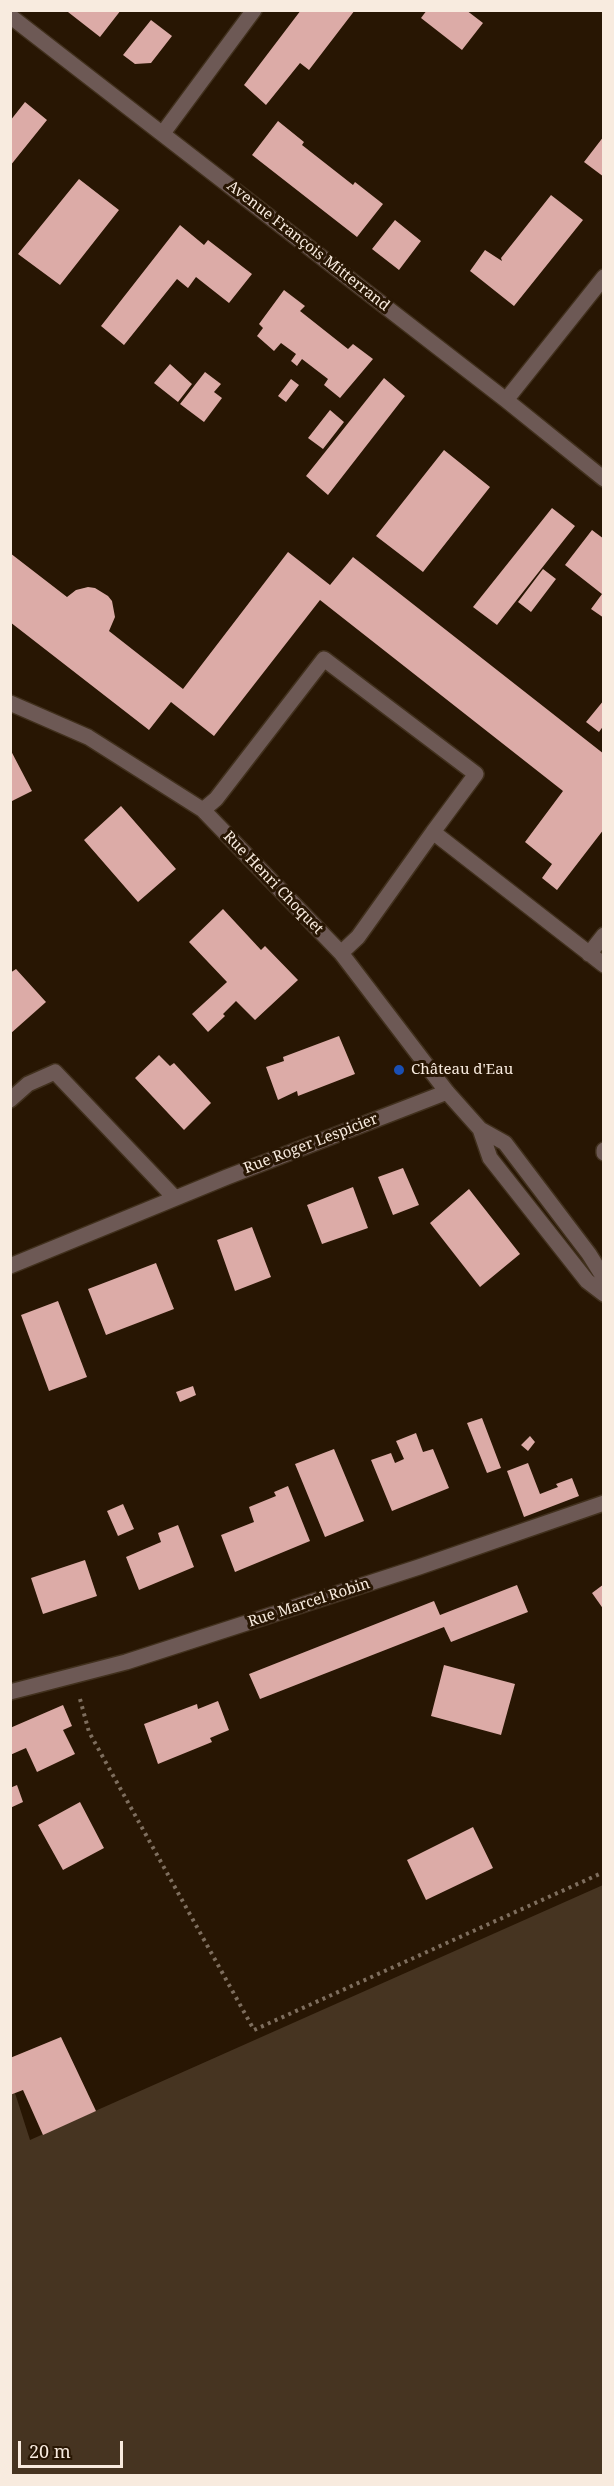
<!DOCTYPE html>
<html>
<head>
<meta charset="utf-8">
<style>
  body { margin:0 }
  #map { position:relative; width:614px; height:2486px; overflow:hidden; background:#281603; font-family:"Noto Serif",serif }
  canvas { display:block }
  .frame { position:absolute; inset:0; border:12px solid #f8ebdf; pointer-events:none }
  .scale { position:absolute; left:18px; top:2441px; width:105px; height:27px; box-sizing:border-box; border:3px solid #f8ebdf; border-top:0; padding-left:8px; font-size:18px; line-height:21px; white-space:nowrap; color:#f8ebdf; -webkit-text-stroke:4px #281603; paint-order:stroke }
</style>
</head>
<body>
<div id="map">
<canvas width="614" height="2486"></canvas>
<div class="frame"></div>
<div class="scale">20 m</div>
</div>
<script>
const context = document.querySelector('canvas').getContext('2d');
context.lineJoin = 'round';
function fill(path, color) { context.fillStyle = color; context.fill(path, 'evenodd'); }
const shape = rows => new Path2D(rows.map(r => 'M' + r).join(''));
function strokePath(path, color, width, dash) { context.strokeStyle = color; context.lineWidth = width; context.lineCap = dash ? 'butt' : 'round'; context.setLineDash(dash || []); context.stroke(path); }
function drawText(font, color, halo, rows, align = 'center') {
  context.font = font + ' "Noto Serif",serif'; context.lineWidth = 6; context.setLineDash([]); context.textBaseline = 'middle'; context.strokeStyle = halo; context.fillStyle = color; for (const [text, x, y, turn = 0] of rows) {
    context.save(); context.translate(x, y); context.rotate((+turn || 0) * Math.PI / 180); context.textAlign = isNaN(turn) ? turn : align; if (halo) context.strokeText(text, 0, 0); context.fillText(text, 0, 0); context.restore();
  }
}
const green = shape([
  [603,1885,603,2475,11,2476,11,2094,15,2093,30,2140]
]);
const building = shape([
  [69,10,121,10,100,37,68,12],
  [301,10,355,10,309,70,300,63,266,105,244,85],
  [427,10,466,10,483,23,462,50,421,18],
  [151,20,172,36,151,63,135,64,123,55],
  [25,102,47,120,10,166,10,121],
  [278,121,304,142,302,145,353,185,355,182,383,204,357,237,252,155],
  [604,136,604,177,584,162],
  [79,179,119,210,60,285,18,254],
  [551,195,583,220,514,306,470,271,485,250,502,261,501,258],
  [395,220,421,241,399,270,372,249],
  [180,225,204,245,208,240,252,274,229,303,196,277,188,288,177,279,124,345,101,326],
  [284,290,305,306,300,311,348,349,353,344,373,359,340,398,324,385,328,379,302,359,297,366,291,361,296,354,281,343,274,351,257,336,263,328,259,324],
  [170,364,192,384,178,402,154,383],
  [205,372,221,384,214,392,222,398,204,422,180,404],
  [384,378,405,396,328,495,306,476],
  [291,379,299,385,286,402,278,396],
  [330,410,344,422,323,449,308,438],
  [444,450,490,487,423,572,376,536],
  [552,508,575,526,497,625,473,607],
  [592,530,604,539,604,618,591,609,602,594,565,565],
  [288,552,330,585,353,557,604,754,604,829,557,890,542,878,552,864,525,842,563,791,320,600,214,736,171,702,149,730,10,622,10,553,67,597,76,590,88,587,95,588,108,596,112,601,115,617,109,631,183,689],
  [543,569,556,579,531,612,518,602],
  [604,700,604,725,599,732,586,722],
  [10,749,32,791,10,802],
  [121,806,176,869,138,902,84,840],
  [223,909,261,950,265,946,298,980,255,1020,236,1001,223,1014,225,1016,208,1032,192,1014,227,982,189,942],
  [16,969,46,1002,10,1034,10,973],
  [339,1036,355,1074,298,1096,297,1091,278,1100,266,1067,284,1061,283,1057],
  [159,1055,170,1066,174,1063,211,1103,184,1130,135,1078],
  [403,1168,419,1205,393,1215,378,1177],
  [353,1187,368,1228,322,1244,307,1205],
  [469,1189,520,1254,480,1287,430,1223],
  [252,1227,271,1277,235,1291,217,1240],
  [156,1263,174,1309,106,1335,88,1289],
  [58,1301,87,1377,49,1391,21,1315],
  [193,1386,196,1395,180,1402,176,1392],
  [482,1418,501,1468,487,1473,467,1423],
  [416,1433,423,1452,433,1449,449,1488,392,1511,371,1460,391,1453,395,1463,404,1459,396,1441],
  [530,1436,535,1442,528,1451,521,1445],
  [334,1449,364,1521,325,1537,295,1464],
  [528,1463,540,1494,558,1487,556,1484,572,1478,579,1496,524,1517,507,1471],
  [288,1486,310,1541,235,1572,221,1535,254,1522,249,1507,276,1496,274,1492],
  [123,1504,134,1529,118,1536,107,1511],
  [178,1525,194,1567,139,1590,126,1557,161,1542,158,1533],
  [85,1560,97,1596,43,1614,31,1578],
  [604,1584,604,1610,592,1593],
  [517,1585,528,1612,451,1642,444,1627,260,1699,249,1674,434,1601,440,1615],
  [444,1665,515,1684,501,1735,431,1716],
  [218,1701,229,1730,210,1738,212,1742,158,1764,144,1724,197,1704,198,1709],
  [63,1705,72,1726,63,1730,75,1754,37,1772,26,1748,10,1755,10,1728],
  [17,1785,23,1802,10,1808,10,1788],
  [80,1802,104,1848,63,1870,38,1825],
  [473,1827,493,1868,426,1900,407,1860],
  [61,2037,96,2111,43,2135,23,2090,10,2095,10,2058]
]);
const path = shape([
  [80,1699,89,1732,254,2030,604,1872]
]);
const minor = shape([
  [10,16,506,400,604,479],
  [163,133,254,10],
  [506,400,604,277],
  [10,703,88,737,203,810,341,953,447,1092,480,1129,505,1143,589,1254,604,1278],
  [203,810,216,799,324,659,476,774,433,832,604,965],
  [341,953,358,937,433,832],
  [589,954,604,935],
  [10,1100,28,1084,55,1072,175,1198],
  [480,1129,490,1158,587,1281,604,1294],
  [604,1150,604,1153],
  [10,1266,227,1177,447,1092],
  [10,1692,126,1662,419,1567,604,1503]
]);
const markers = [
  [399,1070,6,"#1a4fb4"]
];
const streetNames = [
  ["Avenue François Mitterrand",308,246,38],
  ["Rue Henri Choquet",273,883,46],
  ["Rue Roger Lespicier",311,1144,-21],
  ["Rue Marcel Robin",309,1603,-18]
];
const poiNames = [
  ["Château d'Eau",411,1070]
];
fill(green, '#463421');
fill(building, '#dcaba7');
strokePath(minor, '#41301d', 18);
strokePath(path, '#7e6e5e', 4, [3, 4.5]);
strokePath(minor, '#6d5955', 15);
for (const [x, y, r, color] of markers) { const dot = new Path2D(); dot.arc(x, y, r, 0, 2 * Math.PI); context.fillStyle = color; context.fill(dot); strokePath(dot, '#281603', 2); }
drawText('15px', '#f8ebdf', '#281603', streetNames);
drawText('15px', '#f8ebdf', '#281603', poiNames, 'left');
</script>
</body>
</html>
